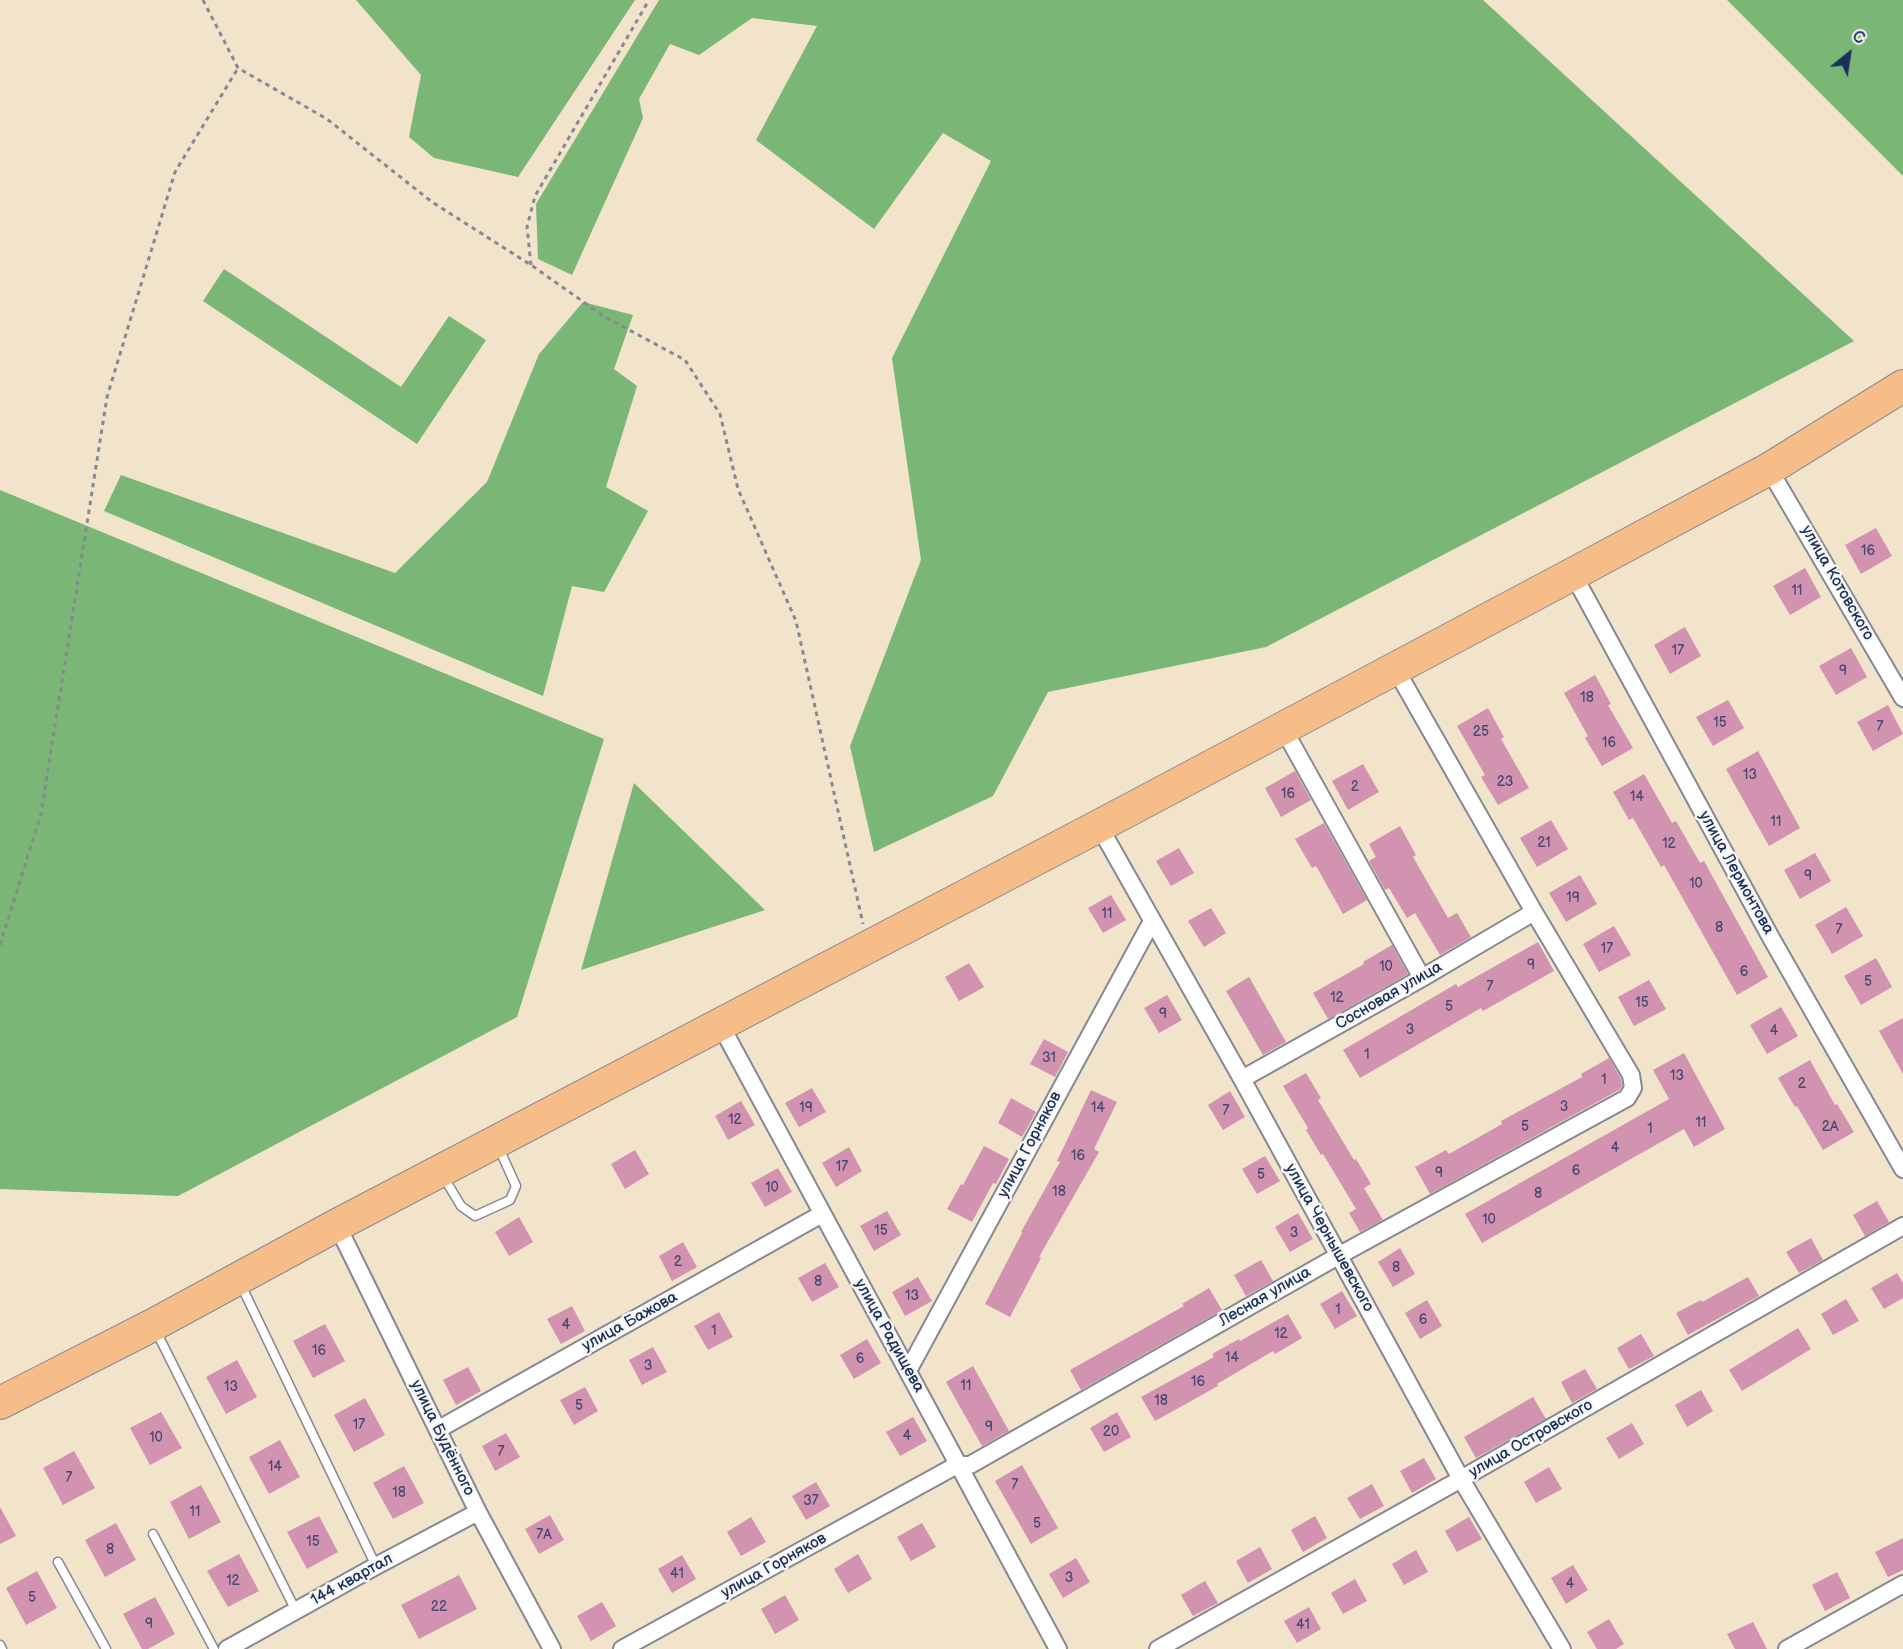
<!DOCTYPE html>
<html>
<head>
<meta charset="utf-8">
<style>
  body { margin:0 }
  #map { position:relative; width:1903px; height:1649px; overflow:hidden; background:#f2e3cb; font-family:"Balsamiq Sans",sans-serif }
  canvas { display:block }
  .north { position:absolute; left:1819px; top:24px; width:60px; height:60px; -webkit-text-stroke:4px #f6f6f2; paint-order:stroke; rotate:30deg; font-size:16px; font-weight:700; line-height:24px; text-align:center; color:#1b2f5e }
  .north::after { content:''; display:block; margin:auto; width:21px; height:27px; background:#1b2f5e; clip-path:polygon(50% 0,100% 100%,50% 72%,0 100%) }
</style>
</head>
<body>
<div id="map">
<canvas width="1903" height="1649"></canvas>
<div class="north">С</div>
</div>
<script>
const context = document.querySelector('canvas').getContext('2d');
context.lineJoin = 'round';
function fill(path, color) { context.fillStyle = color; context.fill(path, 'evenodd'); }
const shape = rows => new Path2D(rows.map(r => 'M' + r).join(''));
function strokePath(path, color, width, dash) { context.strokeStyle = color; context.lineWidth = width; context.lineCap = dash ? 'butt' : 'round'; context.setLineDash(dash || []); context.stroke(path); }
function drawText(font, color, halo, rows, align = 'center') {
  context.font = font + ' "Balsamiq Sans",sans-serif'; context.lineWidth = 5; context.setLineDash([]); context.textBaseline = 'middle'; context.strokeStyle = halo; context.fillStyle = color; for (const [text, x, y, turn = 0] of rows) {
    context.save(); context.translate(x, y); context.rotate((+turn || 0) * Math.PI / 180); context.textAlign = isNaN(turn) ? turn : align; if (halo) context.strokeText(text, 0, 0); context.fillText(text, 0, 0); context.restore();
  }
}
const forest = shape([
  [356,0,635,0,518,177,434,158,409,137,421,75],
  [659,0,1483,0,1854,341,1266,647,1048,692,993,796,874,852,850,746,921,560,892,358,991,161,943,133,874,229,756,140,817,26,752,18,699,55,670,44,639,99,643,118,572,275,538,259,536,204],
  [1727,0,1903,0,1903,176],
  [224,269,401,387,449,316,486,340,417,444,203,301],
  [583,302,633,315,614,369,637,386,606,487,648,511,604,592,572,586,543,696,104,511,121,475,395,573,487,482,539,354],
  [0,490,604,739,517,1017,178,1196,0,1189],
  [634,783,765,910,581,970]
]);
const building = shape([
  [1876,528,1892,556,1861,574,1845,545],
  [1805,568,1821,597,1790,615,1773,586],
  [1685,627,1701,656,1670,674,1654,645],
  [1851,648,1867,677,1836,695,1819,666],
  [1595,675,1611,704,1608,705,1633,748,1602,766,1585,738,1588,736,1564,693],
  [1728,700,1744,728,1713,746,1696,717],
  [1888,705,1903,734,1873,751,1857,722],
  [1488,708,1504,737,1501,739,1529,788,1498,805,1481,777,1485,775,1457,726],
  [1758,751,1800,828,1769,846,1726,769],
  [1363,764,1379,792,1348,810,1332,781],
  [1295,771,1311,800,1281,817,1265,788],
  [1644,774,1672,823,1676,821,1700,863,1704,861,1768,977,1737,995,1664,865,1661,867,1633,818,1629,820,1613,792],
  [1551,820,1568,849,1537,867,1520,838],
  [1324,823,1367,900,1343,914,1316,866,1312,868,1295,839],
  [1400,826,1416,855,1413,857,1448,918,1457,913,1471,937,1440,955,1415,913,1407,918,1389,888,1385,890,1369,861,1376,857,1369,844],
  [1179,848,1194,873,1171,886,1156,861],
  [1815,853,1831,881,1800,899,1784,870],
  [1580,875,1597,904,1566,922,1549,893],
  [1111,895,1126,920,1103,933,1088,908],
  [1846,907,1863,936,1832,954,1815,925],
  [1211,908,1226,933,1204,947,1188,921],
  [1614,926,1631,955,1599,972,1583,944],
  [1538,942,1554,971,1483,1011,1481,1008,1360,1078,1343,1050,1456,984,1458,987],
  [1392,945,1408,974,1328,1019,1313,993,1364,964,1363,962],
  [1876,958,1892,987,1861,1005,1844,976],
  [969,963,984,987,959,1001,945,977],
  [1249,977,1286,1042,1263,1055,1226,991],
  [1649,980,1666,1009,1634,1026,1618,997],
  [1167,995,1182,1020,1159,1033,1144,1008],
  [1781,1007,1798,1036,1767,1054,1750,1025],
  [1903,1018,1903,1074,1879,1031],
  [1044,1039,1068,1052,1055,1077,1030,1064],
  [1684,1053,1725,1129,1694,1147,1684,1129,1482,1243,1465,1214,1669,1099,1653,1070],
  [1609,1058,1621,1079,1622,1086,1619,1090,1430,1194,1415,1167,1446,1150,1449,1154,1502,1124,1501,1121,1582,1077,1581,1074],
  [1810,1060,1835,1105,1837,1104,1854,1132,1823,1150,1797,1106,1795,1107,1778,1078],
  [1306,1073,1321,1098,1318,1100,1354,1160,1356,1159,1371,1184,1364,1188,1383,1220,1360,1232,1349,1213,1356,1209,1323,1154,1321,1155,1306,1130,1308,1128,1283,1086],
  [812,1088,826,1112,799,1127,785,1103],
  [1091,1090,1117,1102,1094,1149,1099,1152,1039,1257,1041,1258,1010,1317,985,1304,1022,1233,1021,1232,1060,1162,1057,1161],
  [1230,1091,1245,1117,1223,1130,1208,1105],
  [1011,1098,1036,1112,1022,1137,998,1123],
  [741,1101,755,1125,728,1140,715,1116],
  [984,1146,1009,1159,996,1184,993,1183,972,1222,947,1209,961,1184,963,1185],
  [849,1147,862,1171,836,1187,822,1163],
  [635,1150,649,1174,625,1189,611,1164],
  [1265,1156,1280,1181,1257,1194,1242,1169],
  [778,1168,792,1192,765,1207,751,1183],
  [1877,1201,1889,1222,1865,1236,1853,1215],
  [887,1211,901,1235,874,1251,860,1226],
  [1298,1213,1313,1239,1290,1252,1275,1227],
  [519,1217,533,1242,509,1256,495,1232],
  [1811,1238,1823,1260,1799,1273,1786,1252],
  [683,1242,697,1267,672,1281,659,1256],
  [1400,1248,1415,1274,1393,1287,1378,1262],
  [1261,1260,1273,1281,1246,1296,1234,1275],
  [825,1263,839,1287,812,1302,798,1278],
  [1897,1273,1903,1283,1903,1298,1884,1309,1871,1288],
  [918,1277,932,1301,905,1316,892,1292],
  [1748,1277,1759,1296,1688,1335,1676,1313,1701,1300,1702,1302],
  [1209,1288,1222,1310,1081,1390,1070,1370,1184,1306,1182,1304],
  [1342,1291,1357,1316,1335,1329,1320,1304],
  [1846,1299,1859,1321,1833,1335,1821,1314],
  [1427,1300,1442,1326,1420,1339,1405,1313],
  [572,1306,585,1331,561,1344,547,1319],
  [719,1312,733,1337,708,1350,694,1326],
  [1288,1314,1302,1338,1275,1354,1273,1351,1217,1384,1218,1386,1155,1421,1141,1397,1214,1357,1212,1354,1239,1339,1240,1341],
  [325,1324,345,1361,313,1378,293,1341],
  [1798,1328,1811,1349,1742,1391,1729,1370],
  [1641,1334,1654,1356,1629,1369,1617,1348],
  [867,1339,881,1363,854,1379,840,1355],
  [653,1347,667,1372,642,1385,629,1360],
  [237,1360,257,1397,226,1414,206,1377],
  [973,1366,1009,1431,982,1446,946,1382],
  [468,1367,481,1391,456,1405,443,1380],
  [1585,1369,1597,1389,1572,1403,1561,1382],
  [585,1387,598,1411,574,1425,560,1400],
  [1701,1390,1713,1411,1687,1427,1675,1405],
  [1533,1397,1546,1419,1476,1458,1464,1437],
  [365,1398,385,1435,354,1452,334,1415],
  [161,1412,182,1448,150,1465,130,1428],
  [1117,1412,1131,1437,1104,1452,1090,1428],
  [913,1417,927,1441,900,1456,886,1432],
  [1632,1423,1644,1444,1619,1459,1606,1438],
  [506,1433,520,1457,495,1471,482,1446],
  [280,1440,300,1477,269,1494,249,1457],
  [74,1451,95,1488,63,1505,43,1468],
  [1424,1458,1436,1479,1412,1493,1400,1471],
  [1022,1465,1058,1528,1031,1544,995,1481],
  [404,1466,424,1503,393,1519,373,1483],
  [1549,1467,1562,1489,1536,1503,1524,1482],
  [816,1482,830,1506,806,1520,792,1496],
  [1372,1484,1384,1506,1360,1519,1347,1498],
  [201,1485,221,1522,189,1539,170,1502],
  [0,1507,16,1536,0,1544],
  [550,1515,564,1540,539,1554,525,1529],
  [319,1516,338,1552,307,1569,287,1532],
  [1315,1516,1327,1538,1303,1552,1291,1530],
  [751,1517,766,1542,741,1556,727,1532],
  [1469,1517,1482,1539,1457,1552,1445,1531],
  [116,1523,136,1560,105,1577,85,1540],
  [922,1523,936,1547,911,1561,897,1537],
  [1903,1538,1903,1570,1888,1577,1875,1552],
  [1260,1547,1272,1569,1248,1583,1236,1561],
  [1416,1550,1428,1572,1404,1585,1392,1564],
  [239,1554,259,1591,228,1607,207,1571],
  [858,1554,872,1579,848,1593,834,1569],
  [682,1555,696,1579,672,1593,658,1569],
  [1076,1558,1090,1582,1063,1598,1049,1574],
  [1573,1565,1588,1590,1566,1604,1551,1578],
  [37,1571,57,1608,26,1625,6,1588],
  [1837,1572,1850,1598,1825,1611,1812,1585],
  [459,1575,477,1609,419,1639,401,1605],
  [1355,1579,1367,1601,1343,1614,1331,1593],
  [1205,1581,1218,1603,1193,1616,1181,1595],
  [785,1595,799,1620,775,1634,761,1609],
  [155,1597,175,1634,148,1649,142,1649,123,1614],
  [602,1602,616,1626,591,1641,577,1616],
  [1309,1607,1321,1629,1297,1643,1284,1621],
  [1609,1619,1624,1644,1616,1649,1597,1649,1587,1632],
  [1753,1622,1767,1649,1735,1649,1727,1634]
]);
const path = shape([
  [203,0,238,68,327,119,432,202,531,265,605,317,685,360,720,414,738,489,796,621,863,924],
  [531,265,527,227,535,196,649,0],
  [0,945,41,814,107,397,175,172,238,68]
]);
const lane = shape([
  [443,1176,461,1206,475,1216,510,1200,516,1186,498,1146],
  [241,1285,376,1566],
  [156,1331,296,1611],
  [153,1534,214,1649],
  [58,1562,106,1649],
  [0,1645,2,1649]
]);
const street = shape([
  [1769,469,1903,698],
  [1573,574,1770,936,1903,1169],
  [1283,728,1422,978],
  [1099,826,1242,1079,1461,1479,1562,1649],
  [720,1024,1058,1649],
  [1242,1079,1422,978,1534,912],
  [337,1225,478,1512,552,1649],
  [909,1369,1152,921],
  [439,1429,822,1214],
  [227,1649,376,1566,478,1512],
  [622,1649,957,1465,970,1465,1338,1256,1627,1098,1633,1088,1631,1075,1534,912,1395,668],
  [1158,1649,1461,1479,1903,1226],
  [1787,1649,1903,1584]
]);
const highway = shape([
  [0,1403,153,1325,337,1225,1099,826,1573,574,1769,469,1903,386]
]);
const numberNames = [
  ["16",1868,551],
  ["11",1797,591],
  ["17",1678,651],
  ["9",1843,671],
  ["18",1587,698],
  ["15",1720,723],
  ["7",1880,727],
  ["25",1481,732],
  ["16",1609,743],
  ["13",1750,775],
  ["23",1505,782],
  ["2",1355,787],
  ["16",1288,794],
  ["14",1637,797],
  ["11",1776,822],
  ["21",1544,843],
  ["12",1669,844],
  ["9",1808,876],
  ["10",1696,884],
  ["19",1573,898],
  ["11",1107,914],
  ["8",1719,928],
  ["7",1839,930],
  ["17",1607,949],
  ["9",1531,965],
  ["10",1386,967],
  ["6",1744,972],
  ["5",1868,982],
  ["7",1490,987],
  ["12",1337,998],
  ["15",1642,1003],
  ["5",1449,1007],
  ["9",1163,1014],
  ["3",1410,1030],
  ["4",1774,1031],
  ["1",1367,1055],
  ["31",1049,1058],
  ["13",1677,1076],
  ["1",1604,1080],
  ["2",1802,1084],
  ["3",1564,1107],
  ["19",806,1108],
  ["14",1098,1108],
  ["7",1226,1111],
  ["12",735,1120],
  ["11",1701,1123],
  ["5",1525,1127],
  ["2А",1830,1127],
  ["1",1650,1129],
  ["4",1615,1148],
  ["16",1078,1156],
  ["17",842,1167],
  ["6",1576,1171],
  ["9",1439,1173],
  ["5",1261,1175],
  ["10",772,1188],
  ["18",1059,1192],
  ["8",1538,1194],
  ["10",1489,1220],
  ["15",881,1231],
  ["3",1294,1233],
  ["2",678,1262],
  ["8",1396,1268],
  ["8",818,1282],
  ["13",912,1296],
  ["1",1338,1310],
  ["6",1423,1320],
  ["4",566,1325],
  ["1",714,1331],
  ["12",1281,1334],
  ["16",319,1351],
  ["14",1232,1358],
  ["6",860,1359],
  ["3",648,1366],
  ["16",1198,1382],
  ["11",966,1386],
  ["13",231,1387],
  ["18",1161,1401],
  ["5",579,1406],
  ["17",359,1425],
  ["9",989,1427],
  ["20",1111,1432],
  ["4",907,1436],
  ["10",156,1438],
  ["7",501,1452],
  ["14",275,1467],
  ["7",69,1478],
  ["7",1015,1485],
  ["18",399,1493],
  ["37",811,1501],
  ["11",195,1512],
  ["5",1037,1524],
  ["7А",544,1535],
  ["15",313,1542],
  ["8",110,1550],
  ["41",677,1574],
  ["3",1069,1578],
  ["12",233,1581],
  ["4",1570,1584],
  ["5",32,1598],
  ["22",439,1607],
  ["9",149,1624],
  ["41",1303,1625]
];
const streetNames = [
  ["улица Котовского",1837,583,60],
  ["улица Лермонтова",1736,873,61],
  ["Сосновая улица",1389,996,-30],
  ["улица Горняков",1030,1145,-62],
  ["улица Чернышевского",1329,1238,61],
  ["Лесная улица",1265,1297,-30],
  ["улица Бажова",630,1322,-29],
  ["улица Радищева",889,1336,61],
  ["улица Будённого",442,1438,64],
  ["улица Островского",1531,1439,-30],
  ["улица Горняков",774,1566,-29],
  ["144 квартал",352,1580,-29]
];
fill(forest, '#7ab675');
fill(building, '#d293b1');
strokePath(lane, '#868994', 11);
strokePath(street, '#868994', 20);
strokePath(highway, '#868994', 34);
strokePath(path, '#868994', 3, [4.5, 4.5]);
strokePath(lane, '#fff', 8);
strokePath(street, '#fff', 16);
strokePath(highway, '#f7bd88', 32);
drawText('14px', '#494873', null, numberNames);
drawText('16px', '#1b2f5e', '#f6f6f2', streetNames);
</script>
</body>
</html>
